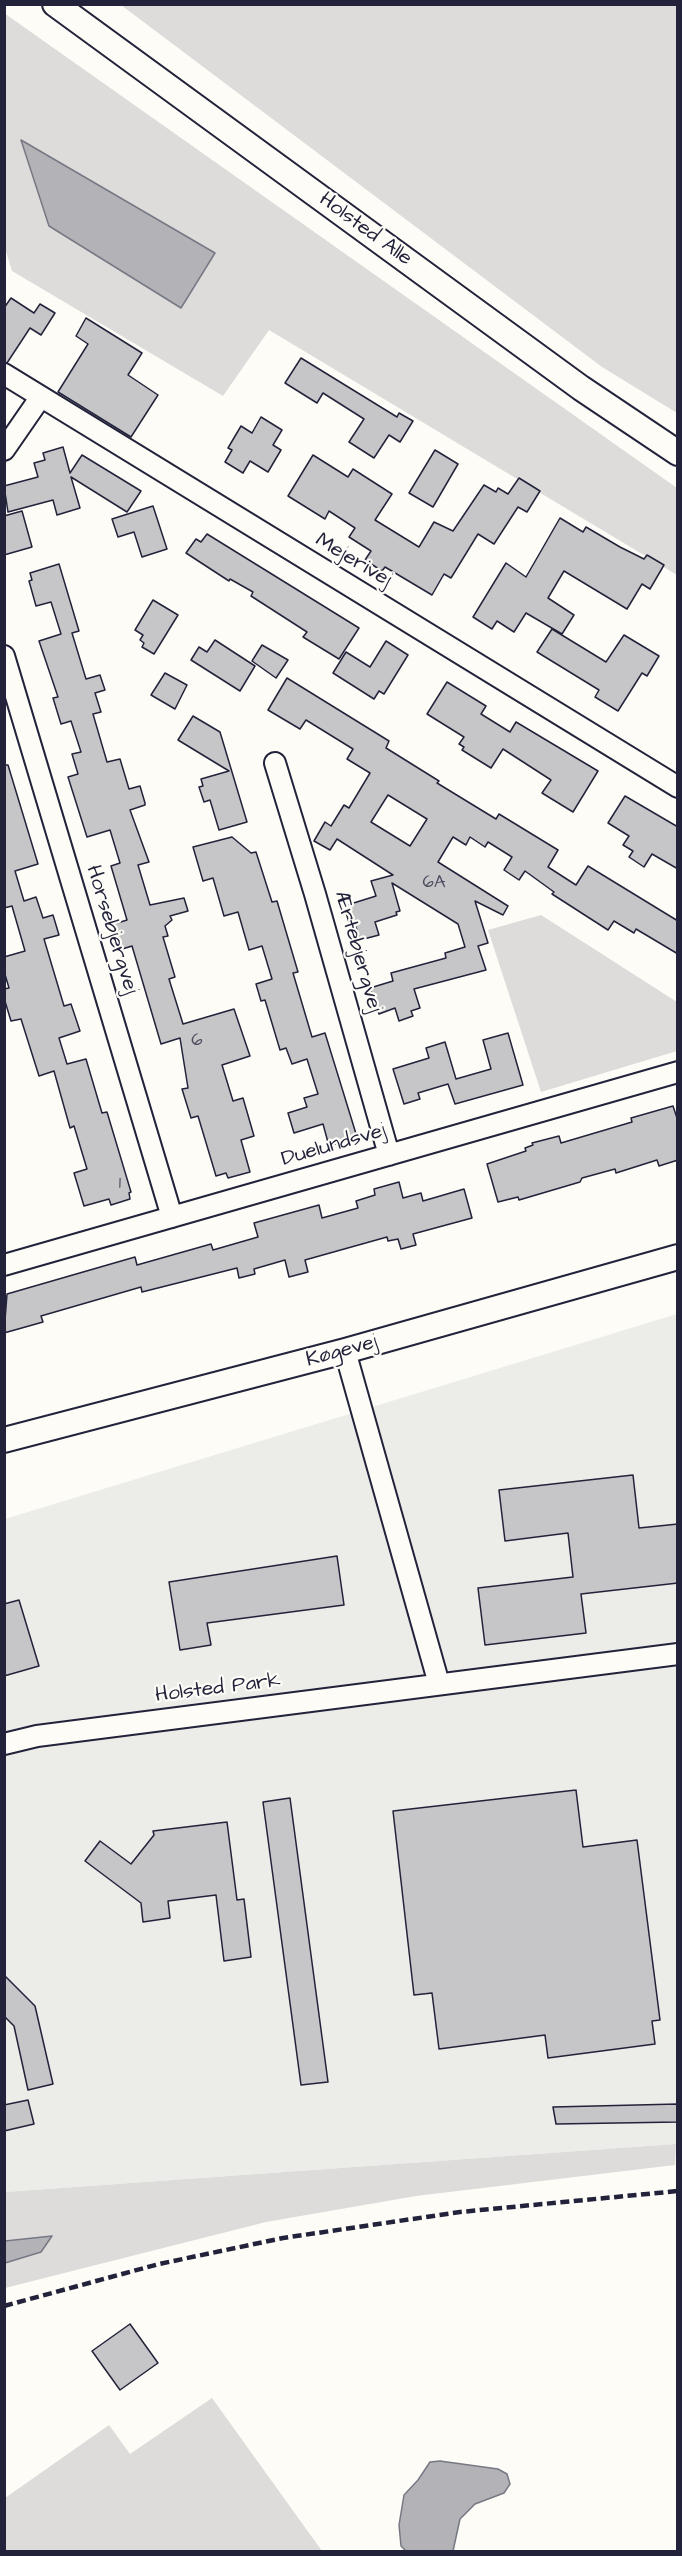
<!DOCTYPE html>
<html>
<head>
<meta charset="utf-8">
<style>
  body { margin:0 }
  #map { position:relative; width:682px; height:2556px; overflow:hidden; background:#fdfcf7; font-family:"Architects Daughter",sans-serif }
  canvas { display:block }
  .frame { position:absolute; inset:0; border:6px solid #22223b; pointer-events:none }
</style>
</head>
<body>
<div id="map">
<canvas width="682" height="2556"></canvas>
<div class="frame"></div>
</div>
<script>
const context = document.querySelector('canvas').getContext('2d');
context.lineJoin = 'round';
function fill(path, color) { context.fillStyle = color; context.fill(path, 'evenodd'); }
const shape = rows => new Path2D(rows.map(r => 'M' + r).join(''));
function strokePath(path, color, width, dash) { context.strokeStyle = color; context.lineWidth = width; context.lineCap = dash ? 'butt' : 'round'; context.setLineDash(dash || []); context.stroke(path); }
function drawText(font, color, halo, rows, align = 'center') {
  context.font = font + ' "Architects Daughter",sans-serif'; context.lineWidth = 4.5; context.setLineDash([]); context.textBaseline = 'middle'; context.strokeStyle = halo; context.fillStyle = color; for (const [text, x, y, turn = 0] of rows) {
    context.save(); context.translate(x, y); context.rotate((+turn || 0) * Math.PI / 180); context.textAlign = isNaN(turn) ? turn : align; if (halo) context.strokeText(text, 0, 0); context.fillText(text, 0, 0); context.restore();
  }
}
const built = shape([
  [677,1314,677,2144,5,2192,5,1519]
]);
const green = shape([
  [121,5,677,5,677,413,602,367],
  [4,13,677,488,677,575,269,330,223,396,12,271,4,245],
  [541,915,677,1002,677,1051,541,1092,488,930],
  [676,2144,675,2165,416,2196,266,2222,5,2288,5,2192],
  [212,2398,322,2551,5,2551,5,2498,109,2425,130,2454]
]);
const water = shape([
  [21,140,215,253,181,308,49,226,21,140],
  [52,2236,41,2252,5,2263,5,2241,52,2236],
  [440,2461,498,2469,507,2474,510,2484,504,2493,475,2504,460,2519,453,2551,406,2551,401,2546,399,2525,404,2495,418,2480,430,2462,440,2461]
]);
const building = shape([
  [11,298,34,313,40,304,55,313,41,335,30,328,7,363,4,362,4,308,11,298],
  [86,318,142,353,128,375,158,395,131,437,58,392,88,344,76,336,86,318],
  [301,358,397,417,399,413,413,421,400,442,389,435,374,458,349,442,364,419,323,393,317,403,285,383,301,358],
  [261,417,282,430,273,445,281,450,268,472,250,461,243,473,225,462,232,450,228,448,241,426,252,433,261,417],
  [63,447,70,473,82,455,141,491,127,512,71,477,80,508,57,515,53,500,8,512,4,486,38,477,34,463,45,460,43,453,63,447],
  [435,450,458,464,433,507,409,493,435,450],
  [313,455,348,477,353,469,392,494,375,520,419,547,434,522,453,531,484,485,496,492,498,488,508,494,519,478,540,491,527,512,518,507,494,544,478,534,451,578,444,574,432,595,385,567,382,571,365,560,371,551,349,537,355,528,329,511,325,519,288,496,313,455],
  [153,506,167,549,142,557,134,532,118,537,112,519,153,506],
  [22,511,32,547,4,555,4,516,22,511],
  [560,518,583,532,586,527,620,547,644,559,647,555,664,565,650,589,642,584,627,609,564,571,548,598,574,615,562,634,526,613,514,632,497,621,492,629,473,617,506,563,526,577,560,518],
  [207,534,359,628,339,659,303,637,307,632,251,596,253,592,230,579,229,581,186,553,196,539,201,542,207,534],
  [59,564,79,631,72,633,86,679,100,675,105,690,95,693,101,712,93,714,107,762,120,759,129,789,140,786,145,803,145,805,130,810,149,862,138,865,150,905,184,898,188,911,170,916,172,920,165,926,168,936,163,937,175,977,169,979,183,1024,234,1009,250,1056,222,1065,233,1101,243,1098,254,1136,241,1140,250,1172,228,1178,226,1173,216,1176,198,1116,191,1118,182,1089,188,1088,180,1038,161,1044,132,946,119,950,111,925,127,920,111,866,120,863,110,830,87,837,68,777,78,774,72,754,81,752,71,721,61,724,53,698,58,697,39,641,61,634,51,602,36,606,29,581,32,580,30,573,59,564],
  [153,600,178,615,154,654,142,647,144,643,140,640,143,635,135,630,153,600],
  [552,629,606,662,624,635,659,656,647,676,642,673,618,711,595,697,599,690,537,652,552,629],
  [215,640,255,666,240,691,191,660,199,647,207,652,215,640],
  [386,641,408,655,384,694,379,691,374,699,333,673,346,652,370,667,386,641],
  [262,645,288,660,276,678,252,661,262,645],
  [165,673,187,685,175,709,151,695,165,673],
  [287,678,389,741,386,748,439,781,437,783,496,819,499,814,558,850,548,867,576,885,588,866,678,921,678,954,636,929,634,933,614,921,608,930,552,894,554,892,525,871,519,880,504,870,512,857,488,842,485,847,470,837,466,845,453,837,438,862,508,906,503,915,475,901,488,943,478,946,486,970,414,989,420,1008,411,1011,413,1016,399,1021,395,1008,379,1014,370,988,393,981,391,973,446,958,445,953,465,947,458,924,392,883,400,911,396,912,397,915,375,922,379,935,360,940,356,927,351,929,344,906,376,896,371,881,393,875,337,839,330,850,314,841,325,822,331,826,344,805,349,808,370,773,347,759,353,749,306,720,300,729,268,710,287,678],
  [388,795,427,819,410,846,371,822,388,795],
  [447,682,486,706,481,714,510,732,516,722,598,771,573,812,542,793,551,780,503,749,491,768,462,750,464,747,459,744,464,737,427,714,447,682],
  [193,716,220,732,247,822,219,830,210,800,204,802,199,787,203,786,201,779,229,771,178,740,193,716],
  [4,765,8,765,38,864,15,871,24,901,36,897,43,918,53,915,59,935,44,939,64,1006,71,1004,80,1031,59,1038,67,1064,86,1059,102,1113,107,1112,131,1192,129,1193,130,1199,111,1205,109,1199,84,1206,74,1173,87,1169,74,1126,70,1128,54,1071,39,1076,21,1019,11,1021,4,998,4,989,9,988,4,971,4,957,25,951,12,906,4,908,4,765],
  [625,796,678,827,678,869,652,854,644,867,629,857,633,851,623,845,629,836,608,823,625,796],
  [232,837,251,853,256,852,272,902,277,901,298,972,293,973,312,1037,325,1033,357,1137,329,1146,323,1124,294,1133,288,1113,307,1107,304,1098,318,1094,307,1059,292,1064,286,1048,280,1050,265,1000,261,1001,256,984,272,979,262,946,249,950,238,912,224,916,213,878,203,881,193,847,232,837],
  [508,1033,523,1085,455,1104,448,1084,418,1093,420,1099,404,1104,393,1069,429,1058,426,1048,445,1042,456,1079,491,1069,483,1040,508,1033],
  [673,1106,678,1121,678,1160,659,1166,657,1160,616,1173,615,1169,582,1178,580,1182,519,1200,518,1197,498,1202,487,1164,526,1151,525,1148,533,1145,532,1143,559,1136,561,1143,632,1122,631,1118,673,1106],
  [399,1182,403,1198,421,1193,423,1201,464,1189,472,1218,413,1234,416,1245,401,1249,398,1239,388,1241,387,1237,305,1260,308,1272,289,1277,285,1260,254,1269,255,1274,239,1278,237,1268,142,1292,141,1287,41,1316,43,1322,4,1333,7,1294,135,1257,137,1265,211,1244,213,1250,258,1237,254,1223,319,1205,322,1218,358,1208,356,1201,375,1195,374,1189,399,1182],
  [633,1475,639,1528,678,1524,678,1583,581,1594,586,1633,485,1645,478,1588,573,1577,568,1533,505,1541,499,1490,633,1475],
  [337,1556,344,1605,207,1623,211,1645,180,1650,169,1582,337,1556],
  [19,1600,39,1666,4,1676,4,1604,19,1600],
  [576,1790,583,1847,637,1840,660,2020,652,2021,655,2044,548,2058,545,2035,439,2049,432,1993,414,1995,393,1811,576,1790],
  [290,1798,328,2082,301,2085,263,1802,290,1798],
  [227,1822,237,1900,244,1899,251,1957,224,1961,216,1895,168,1901,170,1918,143,1922,141,1903,85,1861,100,1841,131,1864,154,1835,153,1831,227,1822],
  [4,1975,35,2006,53,2084,28,2090,14,2026,4,2016,4,1975],
  [28,2100,34,2124,4,2131,4,2105,28,2100],
  [678,2104,678,2122,556,2124,553,2107,678,2104],
  [130,2324,158,2363,120,2390,92,2351,130,2324]
]);
const minor = shape([
  [4,374,678,787],
  [4,450,40,398],
  [4,656,172,1217],
  [275,763,315,894,389,1155],
  [4,1265,678,1072],
  [345,1351,439,1684],
  [4,1744,37,1736,678,1654]
]);
const tertiary = shape([
  [55,4,581,388,678,453],
  [4,1440,345,1351,678,1257]
]);
const rail = shape([
  [4,2306,159,2264,283,2238,460,2212,678,2191]
]);
const numberNames = [
  ["6A",434,883],
  ["6",197,1041],
  ["1",120,1184]
];
const streetNames = [
  ["Holsted Alle",365,230,36],
  ["Mejerivej",353,561,31],
  ["Horsebjergvej",111,930,73],
  ["Ærtebjergvej",357,952,74],
  ["Duelundsvej",334,1146,-16],
  ["Køgevej",342,1352,-15],
  ["Holsted Park",218,1689,-7]
];
fill(built, '#ecece9');
fill(green, '#dddcdb');
fill(water, '#b2b2b7');
strokePath(water, '#787885', 1.5);
fill(building, '#c6c6c8');
strokePath(building, '#22223b', 1.5);
strokePath(minor, '#22223b', 24);
strokePath(tertiary, '#22223b', 28);
strokePath(minor, '#fdfcf7', 20);
strokePath(tertiary, '#fdfcf7', 24);
strokePath(rail, '#22223b', 4.5, [9, 4.5]);
drawText('18px', '#4b4b5e', null, numberNames);
drawText('21px', '#22223b', '#fdfcf7', streetNames);
</script>
</body>
</html>
